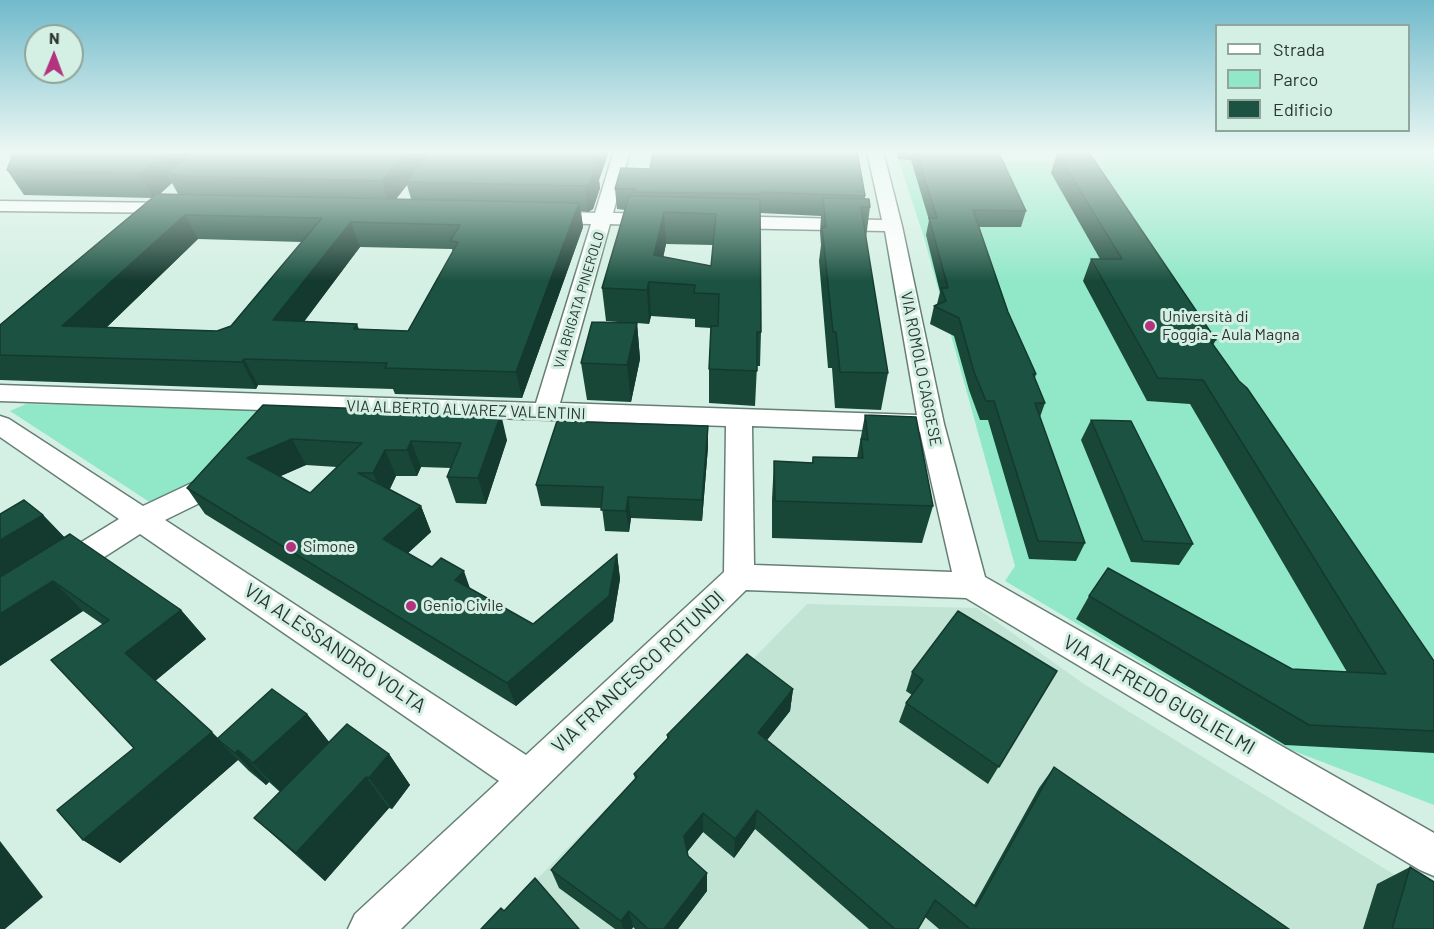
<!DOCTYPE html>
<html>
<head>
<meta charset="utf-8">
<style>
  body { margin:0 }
  #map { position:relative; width:1434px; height:929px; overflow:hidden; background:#d4f0e4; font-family:Barlow,sans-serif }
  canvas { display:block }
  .legend { position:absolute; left:1215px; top:24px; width:195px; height:108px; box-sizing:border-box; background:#d4f0e4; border:2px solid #90a59c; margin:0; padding:8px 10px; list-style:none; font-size:18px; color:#2b3531 }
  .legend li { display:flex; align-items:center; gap:12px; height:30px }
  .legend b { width:30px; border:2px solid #90a59c }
  .north { position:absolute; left:24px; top:24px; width:60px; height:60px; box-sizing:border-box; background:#d4f0e4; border:2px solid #90a59c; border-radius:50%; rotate:1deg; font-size:16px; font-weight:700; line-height:24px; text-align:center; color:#2b3531 }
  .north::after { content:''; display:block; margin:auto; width:21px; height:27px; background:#b3337e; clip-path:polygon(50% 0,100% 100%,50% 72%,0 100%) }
</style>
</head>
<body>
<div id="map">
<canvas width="1434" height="929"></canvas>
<ul class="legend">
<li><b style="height:8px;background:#fff"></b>Strada</li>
<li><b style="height:16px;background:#91e8c8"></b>Parco</li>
<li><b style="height:16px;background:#1c5241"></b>Edificio</li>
</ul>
<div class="north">N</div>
</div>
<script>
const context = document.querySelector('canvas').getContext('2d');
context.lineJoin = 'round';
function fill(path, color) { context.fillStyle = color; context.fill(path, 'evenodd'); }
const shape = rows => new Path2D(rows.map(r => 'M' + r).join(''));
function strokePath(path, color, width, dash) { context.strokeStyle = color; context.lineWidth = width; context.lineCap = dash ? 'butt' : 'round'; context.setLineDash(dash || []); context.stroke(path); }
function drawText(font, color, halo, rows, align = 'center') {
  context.font = font + ' Barlow,sans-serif'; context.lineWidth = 6; context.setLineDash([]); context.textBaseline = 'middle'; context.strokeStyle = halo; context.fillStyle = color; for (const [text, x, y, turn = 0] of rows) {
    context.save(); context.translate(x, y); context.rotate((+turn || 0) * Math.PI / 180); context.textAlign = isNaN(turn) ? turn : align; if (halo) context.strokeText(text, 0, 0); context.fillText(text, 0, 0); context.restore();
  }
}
const built = shape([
  [807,604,977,608,1084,684,1434,899,1434,929,488,929]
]);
const green = shape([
  [1116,151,1434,151,1434,805,1286,748,1005,581,1015,566,923,234,898,159,1094,163],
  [26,404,260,408,196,481,151,503,10,411]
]);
const minor = shape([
  [614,151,630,151,613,213,658,214,667,220,658,226,610,224,560,403,917,415,885,231,723,228,714,222,723,216,882,220,867,151,883,151,902,226,944,424,985,577,1434,833,1434,876,1420,870,966,598,746,590,401,929,348,929,355,914,499,781,140,534,11,617,0,621,0,592,119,519,0,437,0,416,9,419,143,506,196,481,211,465,221,462,231,465,235,472,216,495,165,520,526,755,724,572,726,426,0,401,0,385,536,403,591,224,546,223,537,217,546,211,595,213,614,151],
  [752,426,920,432,952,572,754,565,752,426],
  [0,201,178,203,187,208,178,213,0,211,0,201]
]);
const wall = shape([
  [14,151,609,151,599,180,600,188,593,209,588,212,581,211,583,227,522,398,395,394,393,389,258,385,256,389,0,380,0,325,152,198,24,195,7,170],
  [172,183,178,194,160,194],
  [407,185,411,199,396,199],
  [198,239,302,242,231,326,217,331,106,328],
  [360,247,452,249,453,252,408,331,359,329,357,324,304,321],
  [896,151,998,151,1026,211,1021,227,979,227,1008,312,1036,374,1035,378,1045,403,1040,417,1085,543,1076,561,1029,559,988,420,980,420,969,390,954,336,930,324,934,306,937,304,940,292,926,235,929,220,911,160,898,159],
  [1057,153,1216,340,1213,345,1434,661,1434,753,1285,745,1076,619,1089,596,1292,669,1347,672,1190,404,1147,401,1083,281,1091,259,1100,259,1051,173],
  [621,168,865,196,865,199,870,207,866,238,888,373,881,410,835,408,832,368,828,368,819,261,821,245,820,232,821,216,760,213,761,332,760,366,757,366,755,406,709,403,709,369,711,328,695,327,695,319,651,316,649,324,637,323,640,359,631,402,587,400,581,363,630,323,606,321,602,288,625,210,617,209,615,189],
  [666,244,713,245,711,266,663,257],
  [263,405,414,411,507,440,486,504,456,503,447,477,451,468,421,467,417,476,396,476,390,489,421,506,431,532,408,553,533,624,617,554,620,579,613,621,516,706,205,514,187,488],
  [306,465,337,467,310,493,280,476],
  [865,415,933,506,922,543,772,538,772,499,774,461,812,463,813,457,857,458],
  [1091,420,1193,544,1179,565,1131,562,1081,440],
  [708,447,702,521,631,518,629,532,605,531,602,508,541,506,536,485],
  [43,515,64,537,181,610,206,639,155,681,218,738,307,714,329,742,389,754,410,785,392,809,389,808,325,881,254,818,280,792,269,782,266,785,249,771,238,760,120,863,83,840,134,748,102,624,83,611,0,666],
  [1057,671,988,784,899,722,906,703,912,695,906,691,912,672],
  [793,689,790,711,767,740,974,905,1039,788,1054,767,1289,929,939,929,925,917,918,929,869,929,755,829,734,858,703,832,687,852,688,856,707,891,678,929,635,929,633,927,632,929,615,929,559,888,551,870,635,779,634,774,667,739,667,735],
  [1410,867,1434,929,1363,929,1377,884]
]);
const shadedWall = shape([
  [167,151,209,151,167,174,172,183,154,199,140,173],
  [406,151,432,151,406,182,407,185,390,207,382,181],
  [597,151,609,151,599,180,600,188,593,209,588,212,585,186],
  [579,203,583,227,522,398,516,372],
  [664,212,666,244,658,283,654,255],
  [185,215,198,239,81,352,62,326],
  [351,222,360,247,286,346,273,320],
  [649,282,651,316,649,324,647,290],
  [637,323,640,359,631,402,627,365],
  [244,359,258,385,256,389,242,362],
  [411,402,420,428,406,411],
  [501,414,507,440,486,504,478,478],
  [708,426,708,447,702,521,702,500],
  [292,439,306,465,263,484,247,458],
  [411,441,421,467,417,476,407,450],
  [385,450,396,476,385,499,373,473],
  [628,497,631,518,629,532,626,511],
  [421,506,431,532,395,565,383,539],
  [43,515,72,545,0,589,0,540],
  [617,554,620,579,613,621,516,706,507,683],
  [464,571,473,597,455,580],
  [53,581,83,611,0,666,0,614],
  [181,610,206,639,154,682,125,653],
  [793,689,790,711,756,754,758,733],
  [307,714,333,747,283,794,253,763],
  [212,732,224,745,217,739,238,760,120,863,83,840],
  [238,750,269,782,266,785,235,753],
  [389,754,410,785,392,809,369,778],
  [366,777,389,808,325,881,296,853],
  [757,810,755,829,734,858,735,839],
  [703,813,703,832,685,855,684,836],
  [0,841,43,897,5,929,0,929],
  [707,873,707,891,678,929,664,929],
  [629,911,633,927,632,929,623,929,621,921]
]);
const building = shape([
  [14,151,167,151,140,173,7,170,14,151],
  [194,151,406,151,382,181,174,176,177,174,167,174,194,151],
  [430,151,597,151,593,162,597,162,590,183,585,186,406,182,430,151],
  [653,151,857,151,865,196,760,192,760,194,635,192,635,189,615,189,621,168,650,169,653,151],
  [916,151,998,151,1026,211,973,210,1008,312,1036,374,1033,374,1045,403,1035,403,1085,543,1038,541,994,401,986,401,974,372,959,318,934,306,946,301,941,288,948,288,929,218,937,218,916,151],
  [1057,153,1090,154,1216,340,1209,339,1239,381,1247,388,1434,661,1434,731,1309,725,1089,596,1108,568,1292,669,1386,674,1203,380,1158,378,1091,259,1122,259,1057,153],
  [157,194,579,203,516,372,385,368,387,363,244,359,242,362,0,355,0,325,157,194],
  [185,215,322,218,231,326,217,331,62,326,185,215],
  [351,222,460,225,450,241,458,242,408,331,354,329,357,324,273,320,351,222],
  [629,196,760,199,761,332,757,332,757,371,709,369,711,326,718,326,719,294,694,293,695,285,649,282,647,290,602,288,629,196],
  [664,212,716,214,711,266,654,255,664,212],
  [823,198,869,199,870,207,861,207,888,373,840,372,836,332,833,332,822,227,826,227,823,198],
  [592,322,637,323,627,365,581,363,592,322],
  [407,399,411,402,406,411,501,414,478,478,447,477,461,443,411,441,407,450,385,450,373,473,358,473,421,506,383,539,432,567,441,558,464,571,455,580,533,624,617,554,609,596,507,683,187,488,263,405,396,410,407,399],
  [292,439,362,443,310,493,247,458,292,439],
  [865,415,916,417,933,506,775,501,774,461,813,463,813,457,863,458,861,439,868,440,865,415],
  [1091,420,1131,421,1193,544,1143,541,1091,420],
  [557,421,708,426,702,500,628,497,626,511,601,510,603,487,536,485,557,421],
  [24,500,43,515,0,540,0,514,24,500],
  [70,534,181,610,125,653,212,732,83,840,57,810,134,748,51,660,109,620,53,581,0,614,0,577,70,534],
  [958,611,1057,671,999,767,906,703,923,680,912,672,958,611],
  [747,654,793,689,758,733,976,907,1054,767,1289,929,970,929,935,900,918,929,895,929,757,810,735,839,703,813,684,836,688,856,707,873,664,929,648,929,629,911,621,921,551,870,637,777,634,774,669,737,667,735,747,654],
  [272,689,307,714,253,763,238,750,235,753,217,739,272,689],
  [347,724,389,754,369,778,366,777,296,853,254,818,347,724],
  [1410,867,1434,882,1434,929,1392,929,1410,867],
  [535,878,579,929,481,929,501,908,504,911,535,878]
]);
const markers = [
  [1150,326,6,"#b3337e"],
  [291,547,6,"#b3337e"],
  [411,606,6,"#b3337e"]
];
const farStreetnames = [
  ["VIA BRIGATA PINEROLO",579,300,-73]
];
const poiNames = [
  ["Università di",1162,317],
  ["Foggia - Aula Magna",1162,335],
  ["Simone",303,547],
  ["Genio Civile",423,606]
];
const streetNames = [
  ["VIA ROMOLO CAGGESE",921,369,79],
  ["VIA ALBERTO ALVAREZ VALENTINI",466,410,2]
];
const nearStreetnames = [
  ["VIA ALESSANDRO VOLTA",335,648,34],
  ["VIA FRANCESCO ROTUNDI",638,672,-43],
  ["VIA ALFREDO GUGLIELMI",1159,695,30]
];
fill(built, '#c1e4d5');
fill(green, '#91e8c8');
strokePath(minor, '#667f75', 3);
fill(minor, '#fff');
fill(wall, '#184738');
fill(shadedWall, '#14392e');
fill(building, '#1c5241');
strokePath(building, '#14392e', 1.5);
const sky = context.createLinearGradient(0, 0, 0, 281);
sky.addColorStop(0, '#71bacb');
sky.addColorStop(0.54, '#ecf8f3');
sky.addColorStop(1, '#ecf8f300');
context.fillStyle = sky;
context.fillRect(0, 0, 1434, 281);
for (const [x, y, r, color] of markers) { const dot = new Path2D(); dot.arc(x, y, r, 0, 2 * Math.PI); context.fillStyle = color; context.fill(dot); strokePath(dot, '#d4f0e4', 2); }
drawText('14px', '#2b3531', '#d4f0e4', farStreetnames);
drawText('16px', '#2b3531', '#d4f0e4', poiNames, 'left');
drawText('16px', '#2b3531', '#d4f0e4', streetNames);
drawText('20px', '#2b3531', '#d4f0e4', nearStreetnames);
</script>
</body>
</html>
